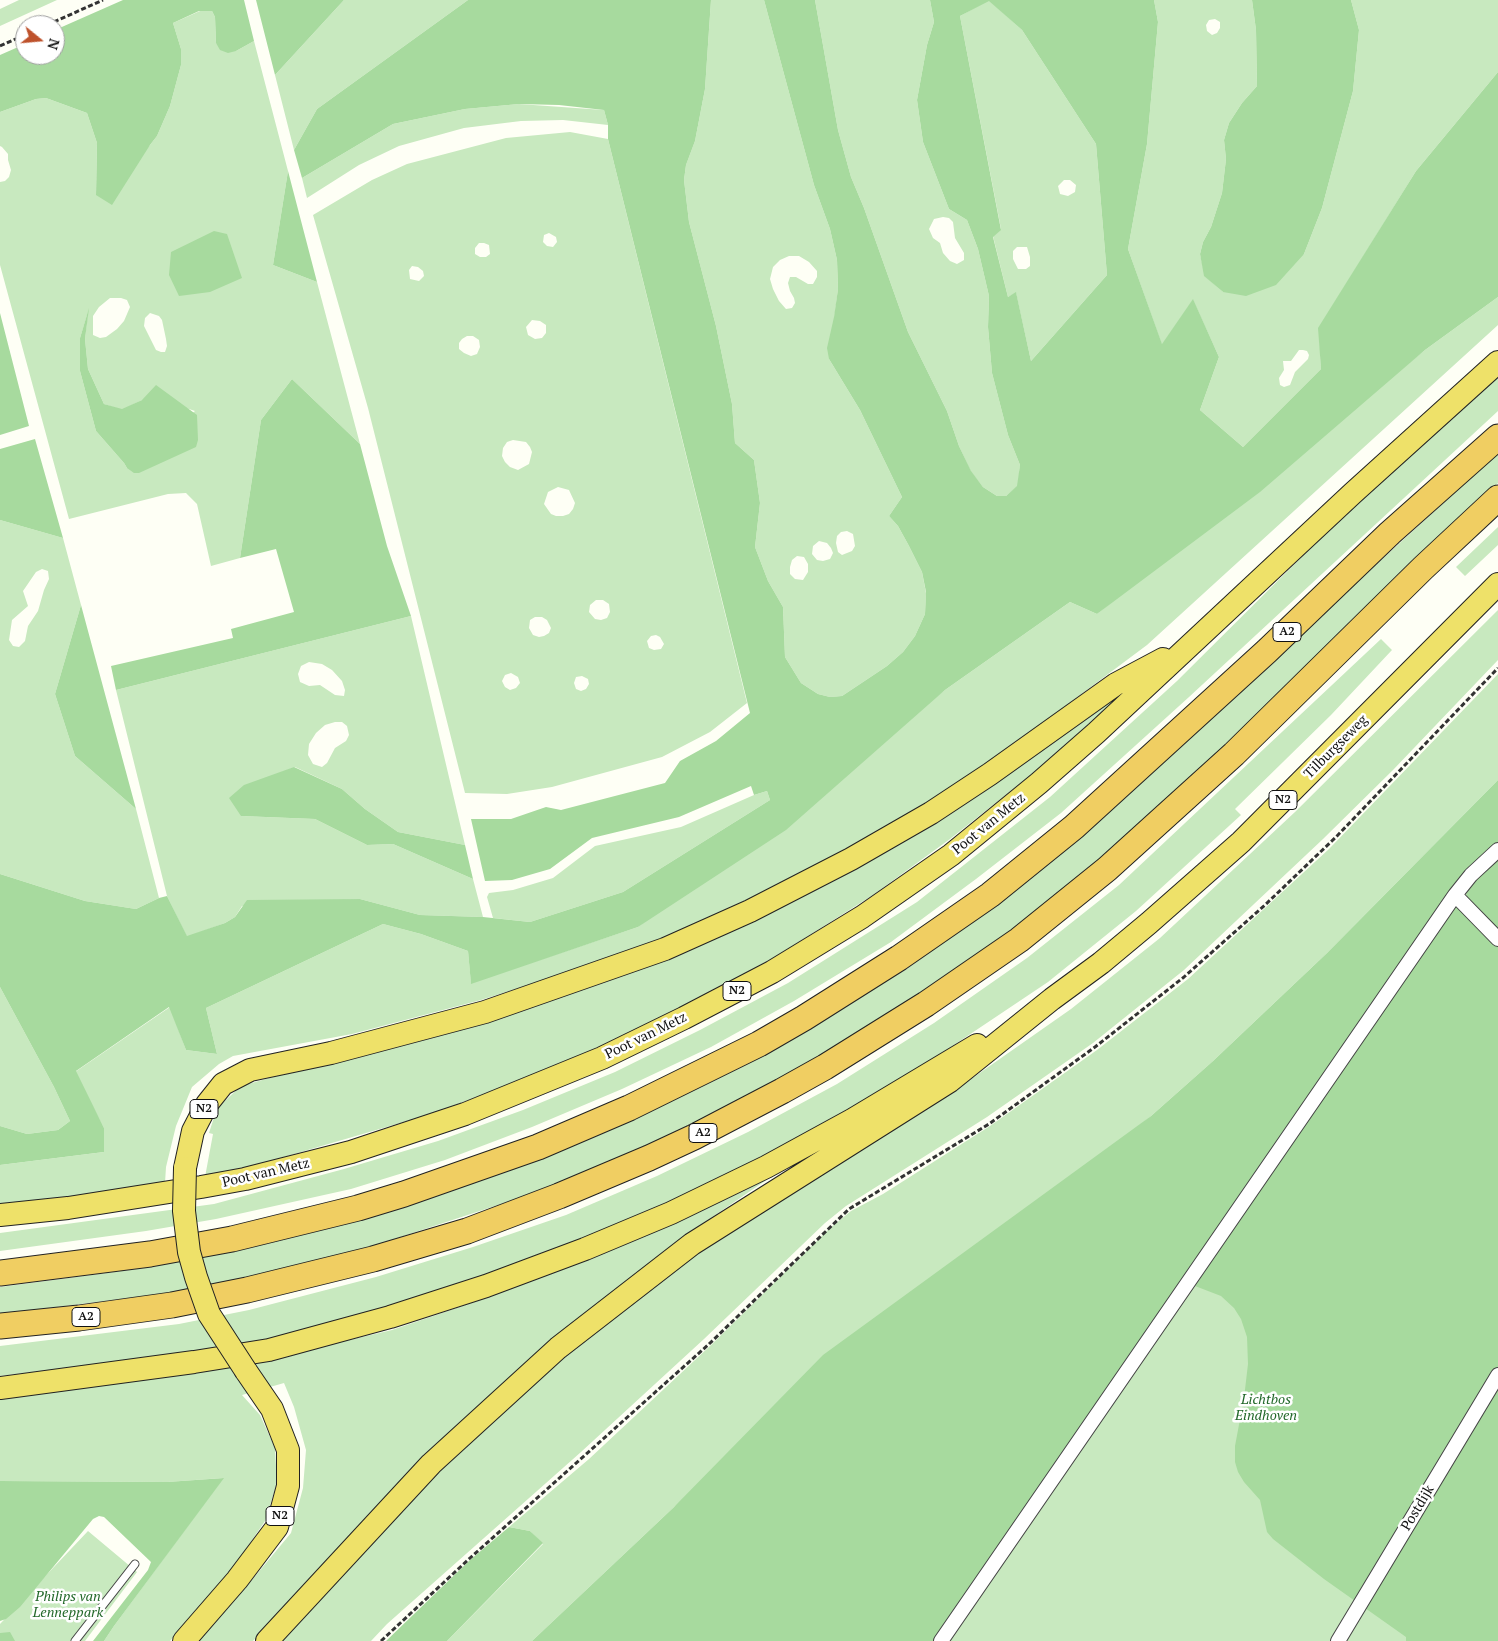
<!DOCTYPE html>
<html>
<head>
<meta charset="utf-8">
<style>
  body { margin:0 }
  #map { position:relative; width:1498px; height:1641px; overflow:hidden; background:#fefff5; font-family:"PT Serif",serif }
  canvas { display:block }
  .north { position:absolute; left:15px; top:15px; width:50px; height:50px; box-sizing:border-box; background:#fff; border:1px solid #a0a0a0; border-radius:50%; rotate:107deg; font-size:14px; font-weight:700; line-height:20px; text-align:center; color:#111 }
  .north::after { content:''; display:block; margin:auto; width:18px; height:22px; background:#be522c; clip-path:polygon(50% 0,100% 100%,50% 72%,0 100%) }
</style>
</head>
<body>
<div id="map">
<canvas width="1498" height="1641"></canvas>
<div class="north">N</div>
</div>
<script>
const context = document.querySelector('canvas').getContext('2d');
context.lineJoin = 'round';
function fill(path, color) { context.fillStyle = color; context.fill(path, 'evenodd'); }
const shape = rows => new Path2D(rows.map(r => 'M' + r).join(''));
function strokePath(path, color, width, dash) { context.strokeStyle = color; context.lineWidth = width; context.lineCap = dash ? 'butt' : 'round'; context.setLineDash(dash || []); context.stroke(path); }
function drawText(font, color, halo, rows, align = 'center') {
  context.font = font + ' "PT Serif",serif'; context.lineWidth = 5; context.setLineDash([]); context.textBaseline = 'middle'; context.strokeStyle = halo; context.fillStyle = color; for (const [text, x, y, turn = 0] of rows) {
    context.save(); context.translate(x, y); context.rotate((+turn || 0) * Math.PI / 180); context.textAlign = isNaN(turn) ? turn : align; if (halo) context.strokeText(text, 0, 0); context.fillText(text, 0, 0); context.restore();
  }
}
const green = shape([
  [19,0,57,0,0,26,0,9],
  [344,0,468,0,317,109,294,150,275,75],
  [711,0,764,0,814,185,830,229,837,260,838,289,829,359,860,410,902,497,889,516,898,526,909,546,922,572,926,593,925,614,915,636,903,652,887,666,842,696,830,697,818,694,801,683,785,657,783,607,768,581,755,547,760,503,754,460,735,443,732,404,716,326,689,222,684,180,686,165,695,141,705,89],
  [789,256,799,256,809,262,817,271,817,277,813,284,808,284,796,277,790,277,788,283,790,291,794,298,795,303,792,308,786,309,779,301,773,289,770,279,773,267,780,260],
  [847,531,853,534,855,546,852,551,842,555,838,552,836,543,837,536,841,532],
  [819,541,827,543,831,548,833,553,830,559,823,561,817,560,812,554,813,546],
  [797,556,804,557,808,564,808,572,803,580,795,579,790,574,790,567,792,560],
  [815,0,930,0,934,22,927,45,917,100,923,142,949,209,967,220,978,249,989,296,988,327,992,373,1008,435,1020,465,1018,486,1006,496,997,496,983,487,971,472,959,446,947,411,908,332,864,208,851,177,838,130],
  [943,217,949,218,953,222,955,238,964,253,964,260,957,264,950,261,943,253,940,243,933,238,929,229,934,219],
  [989,0,1022,30,1096,144,1107,275,1031,361,1016,293,1008,297,993,236,1001,229,960,16],
  [1064,180,1070,180,1076,185,1075,192,1068,196,1060,194,1058,186],
  [1017,247,1027,247,1030,257,1030,266,1026,269,1018,269,1013,259,1013,251],
  [1154,0,1252,0,1256,30,1257,86,1242,103,1229,123,1224,140,1226,159,1222,193,1211,227,1203,242,1200,254,1205,276,1223,292,1304,254,1322,208,1353,91,1359,30,1351,0,1498,0,1498,72,1416,171,1319,328,1321,369,1243,447,1200,410,1219,357,1193,300,1162,345,1128,249,1147,144,1158,22],
  [1215,19,1220,22,1220,28,1217,33,1212,35,1207,31,1206,25,1209,20],
  [1299,350,1303,350,1307,351,1309,355,1308,359,1295,372,1290,385,1284,387,1280,385,1279,378,1284,370,1283,361,1291,361],
  [200,11,212,11,215,17,216,43,236,51,254,41,288,171,273,265,317,282,360,444,292,379,261,420,240,558,211,566,197,504,186,493,168,494,69,519,0,265,0,182,5,181,9,177,11,170,8,160,8,154,2,147,0,146,0,112,36,99,46,98,87,113,97,143,96,195,150,145,157,136,170,106,181,65,181,49,173,23],
  [110,298,121,298,127,300,130,307,124,321,117,329,106,337,100,338,93,335,93,316,99,307],
  [88,312,85,339,88,369,104,404,122,410,142,400,189,409,195,411,127,468,124,463,96,431,80,371,80,338],
  [150,313,159,316,162,320,166,339,167,346,165,352,161,352,156,350,144,326,145,318],
  [519,104,604,110,608,125,563,120,521,121,464,128,399,146,359,165,307,198,302,178,393,124,465,109],
  [570,132,608,139,747,703,710,732,662,757,552,787,507,794,465,793,368,408,313,215,372,180,407,164,506,138],
  [549,233,556,237,557,242,553,247,547,246,543,242,544,235],
  [479,243,484,243,489,245,490,254,486,257,480,257,475,254,475,248],
  [412,266,418,267,423,271,424,276,419,281,410,279,409,270],
  [532,320,540,321,546,325,546,333,542,338,535,339,528,335,526,327],
  [467,336,473,336,479,340,480,347,477,354,471,356,464,353,459,349,459,343,462,339],
  [513,440,526,442,530,447,532,452,529,464,518,470,510,467,505,462,502,456,503,448,507,442],
  [558,487,569,490,575,503,573,509,569,514,563,516,556,516,551,514,544,504,548,492],
  [596,600,603,600,609,604,610,612,607,618,601,620,595,619,589,612,590,605],
  [535,617,542,617,547,620,551,628,549,633,544,636,539,637,533,635,529,628,530,620],
  [656,635,660,637,664,644,661,649,654,650,649,648,647,641,651,636],
  [511,673,518,677,520,683,516,688,510,690,505,687,502,681,505,675],
  [582,676,588,679,589,684,586,689,581,691,576,689,574,683,576,677],
  [1498,297,1498,325,1147,645,985,766,926,805,847,849,745,901,659,940,572,971,481,1000,352,1034,233,1056,219,1064,192,1087,176,1126,166,1167,165,1183,140,1188,0,1205,0,1165,104,1152,104,1128,75,1072,170,1007,186,1050,217,1054,206,1008,383,924,421,934,468,951,471,983,638,927,945,690,1070,602,1097,614,1425,350],
  [1498,374,1498,411,1189,697,1061,813,976,879,891,942,794,1001,711,1047,622,1089,532,1127,445,1160,351,1189,216,1219,146,1231,0,1251,0,1233,214,1204,344,1169,438,1141,523,1110,615,1072,700,1030,788,983,917,902,1050,797,1177,681,1359,500],
  [1498,453,1498,483,1226,746,1100,860,1011,930,919,995,822,1055,735,1105,647,1147,556,1186,370,1247,231,1282,170,1293,0,1314,0,1287,152,1267,226,1252,358,1220,809,1028,905,970,995,905,1273,659],
  [0,520,63,538,81,605,55,694,75,756,136,809,159,898,136,909,85,901,0,874],
  [42,569,48,571,49,579,44,590,38,611,28,626,25,641,19,647,13,646,9,640,12,620,28,606,23,591,36,572],
  [1498,527,1498,545,1465,576,1456,567],
  [1498,610,1498,660,1393,770,1323,839,1184,970,1093,1043,987,1117,846,1206,825,1223,704,1339,581,1452,387,1624,371,1641,280,1641,438,1471,563,1356,696,1253,964,1084,1071,1009,1160,938,1295,812],
  [411,616,465,845,398,832,365,809,342,789,295,767,264,779,241,816,315,819,367,845,393,844,473,879,483,917,420,915,360,899,242,906,235,917,225,923,187,937,167,896,116,690],
  [309,662,322,664,332,670,342,681,345,690,344,696,335,695,320,685,309,686,300,682,298,674,301,666],
  [335,722,342,722,347,726,349,735,346,741,335,748,327,763,322,767,313,764,308,755,309,744,316,733,325,725],
  [1381,639,1392,650,1331,715,1235,809,1241,815,1136,911,1048,982,948,1049,849,1110,760,1158,668,1203,580,1241,483,1277,387,1308,265,1340,191,1353,0,1376,0,1346,179,1324,249,1310,376,1277,473,1247,566,1215,657,1176,748,1132,837,1084,934,1023,1027,958,1119,885],
  [1161,660,1031,775,950,839,873,895,775,957,688,1004,603,1046,514,1083,431,1114,219,1176,205,1177,213,1134,209,1133,217,1108,241,1086,581,990,995,783,1023,764],
  [1498,674,1498,780,1327,953,1213,1061,1151,1116,674,1507,532,1641,447,1641,543,1544,530,1531,509,1527,589,1459,710,1346,829,1229,851,1211,883,1194,990,1126,1097,1050,1188,979,1329,849],
  [767,791,770,800,623,892,530,922,493,918,487,897,489,893,513,890,553,878,595,846,681,827,754,795],
  [1456,892,1498,1641,705,1641],
  [0,987,54,1087,70,1121,58,1130,27,1134,0,1126],
  [768,1179,686,1235,426,1455,253,1641,198,1641,246,1587,291,1533,303,1488,306,1450,294,1407,284,1383,242,1395,260,1415,275,1448,277,1483,265,1521,229,1574,170,1641,104,1641,114,1626,223,1478,167,1482,0,1481,0,1398,272,1358,392,1330,489,1297,588,1259,675,1223],
  [88,1531,137,1572,85,1641,0,1641,0,1624]
]);
const forest = shape([
  [123,0,244,0,254,41,236,51,228,53,220,50,216,43,215,17,212,11,199,11,173,23,181,49,181,65,170,106,157,136,150,145,112,205,96,195,97,143,87,113,46,98,36,99,0,112,0,55,25,44,25,55,55,55,55,30],
  [256,0,344,0,275,75],
  [468,0,711,0,705,89,695,141,686,165,684,180,689,222,716,326,732,404,735,443,754,460,760,503,755,547,768,581,783,607,785,657,801,683,818,694,830,697,842,696,887,666,903,652,915,636,925,614,926,592,922,572,909,546,898,526,889,516,902,497,860,410,829,359,827,348,834,317,838,289,837,260,830,229,814,185,764,0,815,0,838,130,851,177,864,208,908,332,947,411,959,446,971,471,983,487,997,496,1006,496,1017,486,1020,465,1008,435,992,373,988,327,989,296,978,249,967,220,949,209,923,142,917,100,927,45,934,22,930,0,1154,0,1158,22,1147,144,1128,249,1162,344,1193,299,1219,357,1200,410,1243,447,1321,369,1318,328,1416,171,1498,72,1498,297,1425,350,1260,492,1097,614,1070,602,945,690,786,830,638,927,471,984,468,951,421,934,383,924,206,1008,217,1054,186,1050,169,1007,76,1071,104,1128,104,1152,0,1165,0,1126,27,1134,58,1130,70,1121,54,1087,0,987,0,874,85,901,136,909,159,898,167,896,187,936,225,923,235,917,247,900,360,899,420,915,483,917,530,922,623,892,770,800,767,791,754,795,751,786,679,817,592,838,550,869,512,880,485,881,471,819,511,819,546,807,561,810,665,783,680,761,716,741,750,713,608,139,608,125,604,110,559,105,519,104,465,109,393,124,302,178,294,150,317,109],
  [989,1,1022,30,1096,144,1107,275,1031,361,1016,292,1008,297,993,237,1001,230,960,16],
  [1252,0,1351,0,1359,30,1353,91,1322,208,1304,254,1276,285,1246,296,1223,292,1204,276,1200,254,1203,242,1211,227,1222,193,1226,159,1224,140,1229,123,1242,103,1257,86,1256,30],
  [288,171,317,282,273,265],
  [214,231,227,234,242,278,210,292,179,296,169,275,171,252],
  [89,308,85,339,88,369,104,404,122,409,142,400,156,385,197,415,198,440,196,447,139,473,134,473,127,468,124,463,96,431,80,371,80,338],
  [0,313,29,426,0,435],
  [292,379,360,444,387,546,411,616,116,690,111,666,233,638,231,629,294,612,276,549,240,558,261,420],
  [35,439,63,538,0,520,0,449],
  [81,605,136,809,75,756,55,694],
  [294,767,342,789,365,809,398,832,465,845,473,879,393,844,367,845,315,819,241,816,229,798,244,785],
  [1498,780,1498,844,938,1641,532,1641,674,1507,823,1355,1151,1116,1213,1061,1327,953],
  [1498,857,1498,932,1467,899,1466,894,1470,887,1483,870],
  [1454,903,1498,945,1498,1641,1406,1641,1406,1637,1324,1579,1273,1539,1267,1532,1260,1500,1244,1482,1238,1472,1235,1462,1235,1446,1244,1398,1248,1364,1247,1337,1241,1319,1234,1308,1221,1296,1195,1286],
  [224,1478,114,1626,104,1641,93,1641,148,1570,151,1562,104,1517,99,1516,93,1519,20,1607,6,1619,0,1621,0,1481,167,1482],
  [509,1527,530,1531,543,1543,447,1641,386,1641,470,1560],
  [10,1632,15,1641,0,1641,0,1633]
]);
const path = shape([
  [47,25,103,0],
  [0,46,25,35],
  [381,1641,470,1558,708,1345,849,1209,989,1124,1095,1047,1184,977,1265,905,1336,837,1498,668]
]);
const service = shape([
  [75,1641,135,1564]
]);
const minor = shape([
  [1455,895,1471,875,1498,850],
  [941,1641,1455,895,1498,939],
  [1338,1641,1498,1375]
]);
const trunk = shape([
  [185,1168,193,1131,207,1104,223,1084,250,1070,331,1053,485,1012,665,949,750,911,851,859,931,813,990,774,1116,684,1163,659],
  [0,1215,68,1208,201,1187,245,1179,351,1152,465,1114,602,1058,684,1018,772,972,862,917,951,855,1039,783,1096,733,1353,493,1498,362],
  [0,1388,194,1362,269,1350,390,1317,486,1286,585,1249,671,1213,766,1167,852,1120,977,1045],
  [184,1641,237,1580,277,1527,288,1486,288,1450,272,1409,246,1371],
  [267,1641,431,1464,558,1348,692,1244,950,1081,1052,999,1101,963,1149,923,1241,842,1498,584]
]);
const motorway = shape([
  [0,1273,150,1254,232,1239,358,1208,404,1194,538,1147,629,1108,759,1044,804,1018,899,958,990,895,1074,827,1267,651,1390,533,1498,437],
  [0,1326,79,1318,172,1305,247,1290,373,1259,467,1231,559,1196,649,1158,694,1137,782,1091,825,1067,926,1004,1019,940,1107,869,1234,754,1423,568,1498,498]
]);
const trunkBridge = shape([
  [185,1168,184,1211,189,1252,196,1277,209,1314,246,1371]
]);
const shields = [
  [1287,632,28],
  [1283,800,28],
  [737,991,28],
  [204,1109,28],
  [703,1133,28],
  [86,1317,28],
  [280,1516,28]
];
const shieldNames = [
  ["A2",1287,632],
  ["N2",1283,800],
  ["N2",737,991],
  ["N2",204,1109],
  ["A2",703,1133],
  ["A2",86,1317],
  ["N2",280,1516]
];
const streetNames = [
  ["Tilburgseweg",1336,747,-45],
  ["Poot van Metz",989,824,-39],
  ["Poot van Metz",646,1036,-26],
  ["Poot van Metz",266,1173,-13],
  ["Postdijk",1418,1508,-59]
];
const parkNames = [
  ["Lichtbos",1266,1400],
  ["Eindhoven",1266,1416],
  ["Philips van",68,1597],
  ["Lenneppark",68,1613]
];
fill(green, '#c8e9bf');
fill(forest, '#a7da9e');
strokePath(service, '#444', 9);
strokePath(minor, '#444', 16);
strokePath(trunk, '#222', 24);
strokePath(motorway, '#222', 27);
strokePath(path, '#333', 3, [5, 2.5]);
strokePath(service, '#fff', 7);
strokePath(minor, '#fff', 14);
strokePath(trunk, '#eee169', 22);
strokePath(motorway, '#f0ce62', 25);
strokePath(trunkBridge, '#222', 24, []);
strokePath(trunkBridge, '#eee169', 22);
for (const [x, y, w] of shields) { const box = new Path2D(); box.roundRect(x - w / 2, y - 9.5, w, 19, 4); context.fillStyle = '#fff'; context.fill(box); strokePath(box, '#111', 1); }
drawText('bold 12px', '#111', null, shieldNames);
drawText('14px', '#111', '#fff', streetNames);
drawText('italic 14px', '#226829', '#fff', parkNames);
</script>
</body>
</html>
